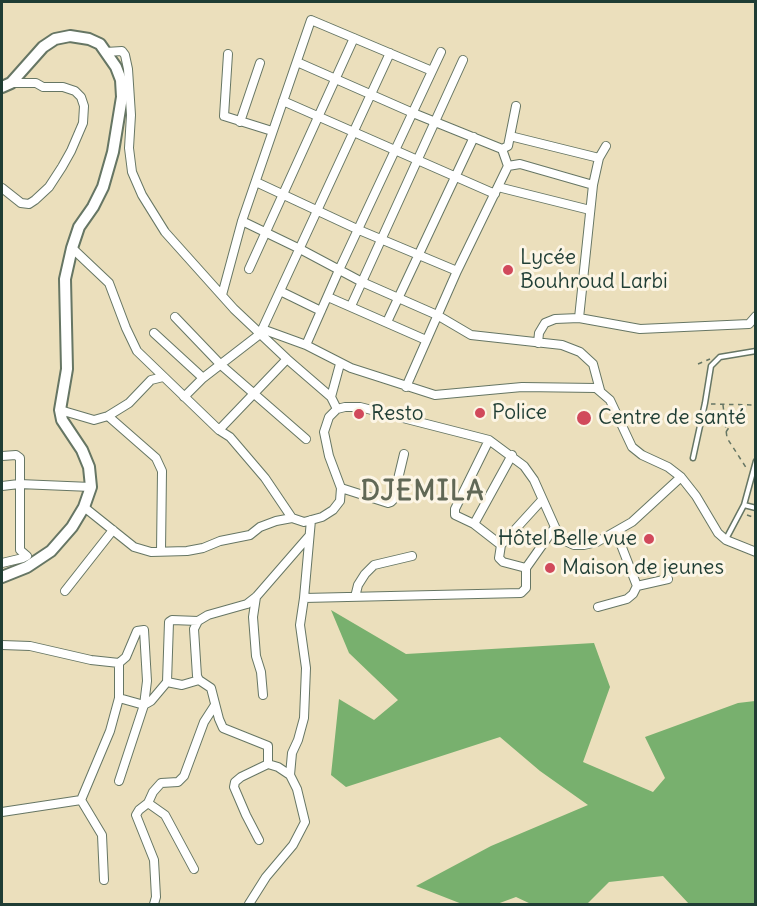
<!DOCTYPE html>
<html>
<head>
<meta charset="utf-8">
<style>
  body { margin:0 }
  #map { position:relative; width:757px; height:906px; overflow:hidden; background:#ebdfbc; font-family:Delius,sans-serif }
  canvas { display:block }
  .frame { position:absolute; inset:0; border:3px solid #1f3d34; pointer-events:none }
</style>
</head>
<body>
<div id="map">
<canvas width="757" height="906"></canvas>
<div class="frame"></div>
</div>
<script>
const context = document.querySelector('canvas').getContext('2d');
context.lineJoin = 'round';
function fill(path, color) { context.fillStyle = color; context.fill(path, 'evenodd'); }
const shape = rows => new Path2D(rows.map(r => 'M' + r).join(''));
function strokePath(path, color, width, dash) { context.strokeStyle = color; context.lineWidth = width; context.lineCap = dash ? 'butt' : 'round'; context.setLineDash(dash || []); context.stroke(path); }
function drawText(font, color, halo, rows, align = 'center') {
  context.font = font + ' Delius,sans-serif'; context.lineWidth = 6; context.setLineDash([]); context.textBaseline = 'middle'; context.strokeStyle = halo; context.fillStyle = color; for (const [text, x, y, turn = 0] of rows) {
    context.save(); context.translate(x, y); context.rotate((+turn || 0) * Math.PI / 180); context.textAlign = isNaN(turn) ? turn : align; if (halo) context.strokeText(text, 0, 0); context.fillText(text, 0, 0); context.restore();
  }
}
const forest = shape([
  [331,610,406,654,594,643,610,687,583,762,653,792,665,778,645,737,738,703,755,701,755,904,689,904,663,876,609,882,587,904,531,904,516,897,497,904,462,904,416,886,491,846,588,805,540,771,500,737,346,787,331,775,339,699,374,720,398,700,349,653]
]);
const path = shape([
  [698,364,710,359],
  [711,404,756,405],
  [723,405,727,438,747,469],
  [726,432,743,406],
  [747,515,756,518]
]);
const lane = shape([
  [693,458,705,403,711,366,720,357,756,351],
  [744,505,756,508],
  [726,539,744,505,756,461]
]);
const street = shape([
  [106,52,122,51,125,55,128,69,131,115,129,148,132,172,142,195,165,232,234,309,287,359,331,397],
  [228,54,224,116,272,131],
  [297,62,413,113,502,149,508,166,457,271,406,387],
  [283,101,495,194],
  [240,122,260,63],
  [510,136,599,158,606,146],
  [502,149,508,146,516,106],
  [508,166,520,164,593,185],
  [256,182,359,230,457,271],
  [498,187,590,210],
  [2,188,21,203,29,204,35,200,49,187,62,167,71,151,83,123,84,106,81,97,75,91,63,87,43,87,36,83,11,83],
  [242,221,300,249,362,282,437,315,471,335,562,345,580,352,593,364,600,390],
  [72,248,109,283,126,328,137,351,219,430,230,437,265,478,292,518,304,522,322,517,333,510,340,501,341,488,329,456,324,432,329,417,337,409,345,407,360,407,489,440,524,466,534,480,555,527,563,540,574,545,584,545,597,542,632,522,681,477],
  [249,269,354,38],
  [280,291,321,311],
  [222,295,242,221,311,20,432,71],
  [328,297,426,340],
  [351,306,463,60],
  [175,317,221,365,306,439],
  [579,318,593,185,599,158],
  [387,322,474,137],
  [262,329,306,345,351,368,435,395,522,387,596,388,610,400,632,447,642,455,668,467,681,477,696,496,718,533,726,540,756,552],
  [154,333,203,378],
  [538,343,539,333,545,323,555,319,579,318,640,329,749,324,756,316],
  [306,345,339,270,441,52],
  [184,397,203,378,260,334,390,53],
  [337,409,331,397,340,364],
  [60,410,94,420,108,416,129,403,151,380,163,377],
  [108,416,156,458,162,471,161,551],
  [219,430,287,359],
  [489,440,455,509,455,515,474,524,501,545,542,500],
  [2,456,16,455,20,458,20,550,27,556,23,558,2,563],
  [2,486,19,484,91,487],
  [341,488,388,503,391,502,393,500,404,454],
  [84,507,134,547,151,552,187,551,203,548,220,541,250,535,260,527,276,521,292,518],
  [474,524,512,455],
  [616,532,637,586,668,579],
  [501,545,499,558,503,562,526,568],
  [65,591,113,530],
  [256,597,253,617,256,656,261,672,263,695],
  [355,597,358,585,365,574,374,565,412,556],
  [304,598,521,593,526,588,526,568,555,527],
  [598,607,627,599,633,594,637,586],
  [2,645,30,646,91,660,119,663],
  [167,682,169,622,172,620,198,621],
  [290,775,278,767,268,764,268,746,223,728,219,719,211,688,199,680,197,676,194,629,198,621,208,615,247,604,256,597,309,536],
  [119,781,144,705,119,698],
  [81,800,102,835,104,880],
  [148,803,165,815,194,869],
  [2,812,81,800,110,731,119,698,119,663,126,657,137,631,144,630,147,681,144,705,151,701,167,682,182,685,199,680],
  [259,840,246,815,234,787,235,782,241,777,268,764],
  [154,904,156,897,154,860,136,815,139,810,148,803,153,792,161,783,178,782,184,776,204,722,215,705],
  [249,904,266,877,293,845,305,822,297,789,290,775,292,753,298,740,304,718,306,668,300,625,304,598,311,520]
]);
const secondary = shape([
  [2,87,11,83,43,47,55,39,70,36,89,39,100,44,116,67,121,80,122,97,113,152,103,187,93,207,79,227,72,248,65,279,67,369,60,410,62,420,82,450,89,467,91,487,84,507,72,527,51,551,27,567,2,577]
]);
const markers = [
  [508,270,6,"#d1495b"],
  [480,413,6,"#d1495b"],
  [359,414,6,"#d1495b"],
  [584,418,8,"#d1495b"],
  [649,539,6,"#d1495b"],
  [550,568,6,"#d1495b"]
];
const poiNames = [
  ["Lycée",520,258],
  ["Bouhroud Larbi",520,282],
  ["Police",492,413],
  ["Resto",371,414],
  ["Centre de santé",598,418],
  ["Hôtel Belle vue",637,539,"right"],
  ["Maison de jeunes",562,568]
];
const districtNames = [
  ["DJEMILA",423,492]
];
fill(forest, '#78b06e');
strokePath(lane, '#667664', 7);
strokePath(street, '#667664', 10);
strokePath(secondary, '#667664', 14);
strokePath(path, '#667664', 1.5, [4.5, 4.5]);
strokePath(lane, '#fff', 4);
strokePath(street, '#fff', 8);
strokePath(secondary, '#fff', 10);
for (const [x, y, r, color] of markers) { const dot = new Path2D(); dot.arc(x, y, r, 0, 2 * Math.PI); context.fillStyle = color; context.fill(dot); strokePath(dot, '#fcf5e5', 2); }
drawText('21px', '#1f3d34', '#fcf5e5', poiNames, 'left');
context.letterSpacing = '1.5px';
drawText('bold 27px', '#616856', '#fcf5e5', districtNames);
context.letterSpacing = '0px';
</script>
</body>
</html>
